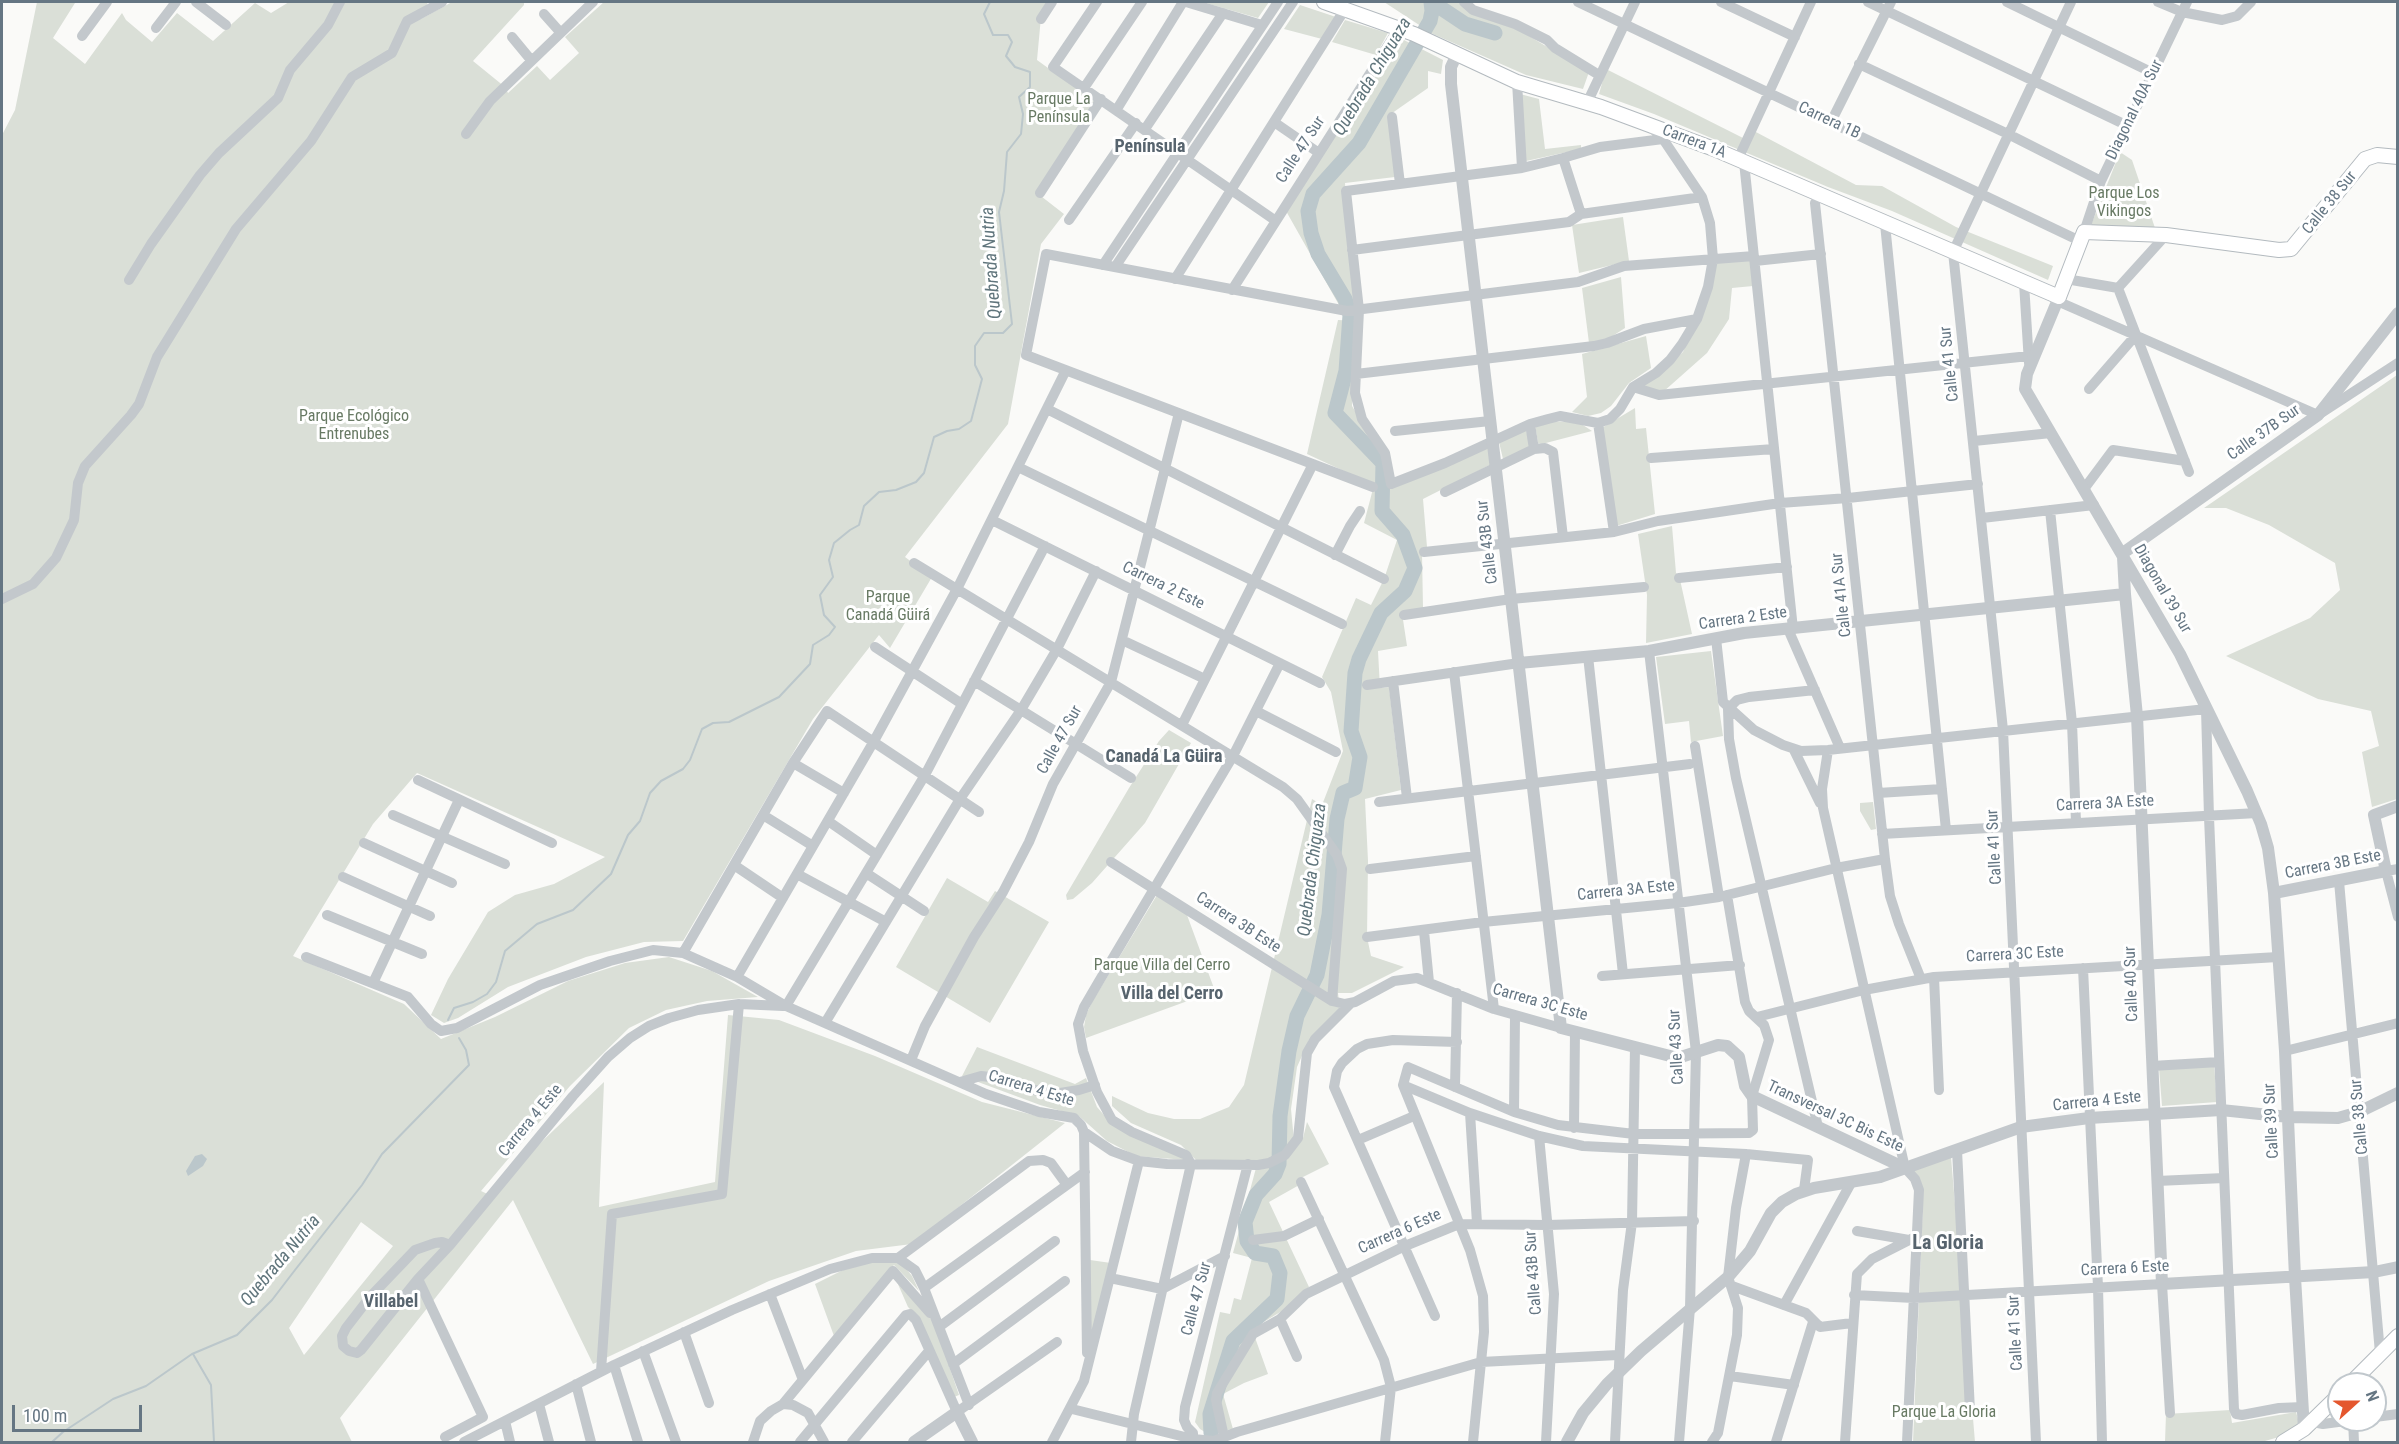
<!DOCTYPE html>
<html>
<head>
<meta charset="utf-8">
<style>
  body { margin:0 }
  #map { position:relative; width:2399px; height:1444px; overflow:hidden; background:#fafaf8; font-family:"Roboto Condensed",sans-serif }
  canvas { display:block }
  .frame { position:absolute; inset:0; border:3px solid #657683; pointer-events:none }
  .north { position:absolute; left:2327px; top:1372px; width:60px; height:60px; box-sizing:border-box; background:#fff; border:2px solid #c1c8cd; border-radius:50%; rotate:69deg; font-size:16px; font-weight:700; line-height:24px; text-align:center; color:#657683 }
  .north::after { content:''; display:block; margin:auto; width:21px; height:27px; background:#e4572e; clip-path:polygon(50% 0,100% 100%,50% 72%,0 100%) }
  .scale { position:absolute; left:12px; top:1405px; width:130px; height:27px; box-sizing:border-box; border:3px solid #657683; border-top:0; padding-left:8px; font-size:18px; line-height:21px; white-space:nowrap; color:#657683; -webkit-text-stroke:4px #fff; paint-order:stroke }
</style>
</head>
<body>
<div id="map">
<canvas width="2399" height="1444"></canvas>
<div class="frame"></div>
<div class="north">N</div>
<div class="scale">100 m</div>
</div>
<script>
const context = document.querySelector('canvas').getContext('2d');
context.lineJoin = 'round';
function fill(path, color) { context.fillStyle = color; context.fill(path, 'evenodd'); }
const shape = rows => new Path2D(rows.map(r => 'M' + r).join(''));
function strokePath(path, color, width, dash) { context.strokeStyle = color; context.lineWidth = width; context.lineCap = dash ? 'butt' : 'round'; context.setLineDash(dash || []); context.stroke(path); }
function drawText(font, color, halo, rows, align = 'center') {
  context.font = font + ' "Roboto Condensed",sans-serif'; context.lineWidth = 6; context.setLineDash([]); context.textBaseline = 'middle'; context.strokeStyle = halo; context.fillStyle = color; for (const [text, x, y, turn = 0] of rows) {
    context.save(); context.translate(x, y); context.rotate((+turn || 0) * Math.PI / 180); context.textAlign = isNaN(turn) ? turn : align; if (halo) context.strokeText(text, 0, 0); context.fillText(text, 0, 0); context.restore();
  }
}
const green = shape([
  [37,2,75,3,53,38,85,64,122,13,126,20,152,42,177,13,213,41,255,3,271,13,289,2,428,2,421,19,452,2,524,2,524,5,473,61,505,87,508,93,537,66,550,80,579,53,565,37,604,2,1049,2,1041,17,1037,60,1095,102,1037,193,1064,214,1041,244,1008,424,905,557,932,577,890,648,879,635,813,719,683,941,644,942,586,957,508,987,458,1018,444,1023,431,1015,448,979,488,912,515,895,554,884,605,857,417,773,373,824,293,956,404,1004,441,1039,495,1017,568,981,625,963,669,957,712,971,758,997,707,1001,666,1010,629,1028,570,1086,481,1191,494,1197,531,1152,604,1082,599,1207,715,1182,728,1015,779,1020,875,1056,982,1102,1065,1123,912,1244,856,1251,769,1281,593,1364,513,1200,340,1418,352,1442,2,1442,2,135,15,110],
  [361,1222,393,1246,304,1355,289,1328],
  [1202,2,1269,2,1258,18],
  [1384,2,1464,2,1524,33,1589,72,1583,89,1526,75,1433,34],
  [1300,5,1336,17,1322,39,1284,29],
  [1345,20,1388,33,1376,55,1332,42],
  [1400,38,1443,60,1441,74,1428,71,1428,88,1388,116,1395,177,1345,183,1355,308,1339,305,1286,211],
  [1606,69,1749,141,1754,131,1856,185,1882,186,1956,227,2053,266,2048,280,1892,211,1828,187,1654,114,1599,94],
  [1520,94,1539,99,1545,149,1581,145,1581,149,1526,161],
  [2120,152,2132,160,2155,228,2091,225],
  [1623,217,1629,261,1579,273,1572,225],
  [1750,259,1753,286,1732,288,1729,319,1707,353,1663,392,1643,386,1683,352,1717,262],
  [1621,277,1625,328,1608,339,1589,343,1582,288],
  [1338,320,1357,321,1352,368,1352,406,1386,461,1389,489,1488,446,1490,465,1423,499,1427,547,1422,554,1423,608,1402,613,1407,646,1378,651,1380,688,1389,687,1401,790,1365,799,1368,861,1367,937,1371,956,1404,967,1352,993,1338,993,1340,1009,1309,1040,1297,1067,1291,1109,1294,1141,1273,1158,1257,1161,1197,1161,1181,1145,1131,1123,1112,1106,1112,1096,1148,1113,1174,1119,1200,1119,1229,1107,1244,1085,1312,799,1322,805,1343,751,1331,692,1322,677,1356,598,1371,605,1384,579,1397,540,1364,523,1374,485,1307,454],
  [1646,336,1651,368,1629,383,1611,406,1601,413,1588,416,1572,412,1587,397,1582,354],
  [2397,375,2397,799,2372,807,2362,752,2379,746,2371,711,2318,699,2226,656,2310,618,2340,590,2335,563,2269,525,2226,508,2204,508],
  [1635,408,1636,429,1646,428,1655,514,1616,526,1600,429],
  [1545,421,1573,422,1583,425,1592,431,1542,444,1538,443,1535,425],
  [1526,429,1530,448,1503,459,1499,442],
  [1672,526,1676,573,1679,575,1692,634,1646,643,1647,595,1638,534],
  [1711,651,1723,736,1691,742,1689,721,1665,724,1656,657],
  [1169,730,1191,743,1145,823,1092,883,1073,899,1067,900,1066,895,1129,788,1159,741],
  [1873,802,1876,829,1871,830,1860,811,1860,803],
  [947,878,988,902,995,891,1049,922,990,1023,896,967],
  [1157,895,1187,915,1215,991,1086,1038,1084,1027,1086,1015,1092,1002],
  [977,1047,1075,1084,1086,1078,1097,1107,1111,1123,1186,1160,1136,1156,1107,1141,1079,1116,1040,1105,962,1076],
  [2214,1064,2217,1102,2162,1106,2159,1068],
  [1307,1122,1329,1164,1299,1179,1301,1184,1269,1202,1309,1287,1287,1308,1252,1329,1268,1374,1244,1383,1223,1394,1233,1429,1208,1434,1200,1429,1195,1422,1220,1312,1230,1314,1234,1298,1241,1300,1252,1258,1233,1253,1256,1168,1303,1138],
  [1951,1157,1975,1442,1913,1442,1923,1202,1913,1171],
  [894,1260,904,1266,912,1276,919,1291,894,1265,834,1336,815,1284,847,1268,873,1261],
  [1090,1260,1111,1263,1089,1345],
  [897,1282,934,1322,959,1395,954,1397,917,1316,908,1307],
  [2230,1410,2232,1423,2296,1412,2300,1426,2279,1437,2265,1441,2165,1442,2166,1414]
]);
const water = shape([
  [202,1154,207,1159,203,1166,188,1176,186,1171,195,1156]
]);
const stream = shape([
  [448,1020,454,1008,473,1002,487,994,496,982,505,951,537,924,573,910,611,874,628,835,640,821,650,793,661,781,683,769,690,760,702,729,713,723,729,722,779,697,810,664,813,645,829,635,835,627,824,615,820,595,833,577,829,560,834,543,850,530,859,525,864,506,879,492,896,490,916,482,924,473,934,437,947,431,959,429,971,421,982,379,975,365,975,346,984,333,1003,333,1012,324,999,212,1004,191,1007,152,1021,134,1023,114,1019,97,1030,87,1030,72,1015,67,1006,56,1012,42,1008,35,993,35,984,14,990,2],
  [193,1354,211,1385,214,1442],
  [52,1442,63,1432,113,1399,146,1386,192,1354,237,1335,272,1300,295,1270,362,1185,382,1154,469,1065,466,1050,459,1038]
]);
const river = shape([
  [1432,2,1465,24,1495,33],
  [1211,1433,1210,1414,1233,1341,1277,1299,1280,1273,1273,1256,1255,1253,1247,1241,1245,1222,1256,1195,1275,1174,1279,1164,1280,1116,1289,1051,1297,1016,1317,975,1329,915,1337,819,1343,793,1355,788,1360,757,1351,731,1355,673,1359,659,1381,613,1405,591,1415,568,1403,535,1382,511,1383,463,1335,413,1346,371,1350,315,1345,299,1318,254,1311,233,1308,211,1313,194,1359,143,1430,21,1432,11,1431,2]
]);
const minor = shape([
  [196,2,226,25],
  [1097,2,1053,67,1276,221],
  [1186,2,1262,25],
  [1464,2,1473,10,1515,24,1547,40,1555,48,1599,75],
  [1578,2,2080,241],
  [1721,2,1795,37],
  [1868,2,2128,126],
  [2007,2,2153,73],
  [2158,2,2182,12,2222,20,2237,16,2251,2],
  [544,14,560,32],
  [1041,19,1052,2],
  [156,28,176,2],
  [82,36,107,2],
  [512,37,531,60],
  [1859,64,2008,134,2101,181],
  [1517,82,1522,168],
  [1084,88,1142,2],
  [1587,103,1635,2],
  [1117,109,1183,2],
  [1392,117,1400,184],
  [1274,122,1319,153],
  [1831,122,1891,2],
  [1145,129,1223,13],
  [466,134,490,101,593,2],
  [1563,158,1522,168,1346,191,1359,310,1355,393,1362,419,1385,453,1391,484,1445,463,1530,424,1548,419,1560,416,1598,423,1610,419,1620,409,1633,387,1656,373,1670,360,1682,344,1697,319,1708,287,1713,259,1710,223,1702,197,1663,139,1651,127],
  [1738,159,1811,2],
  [1744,162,1793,629],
  [1040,193,1101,99],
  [1815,203,1885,859,1890,896,1899,924,1921,979],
  [1581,214,1563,158,1600,147,1663,139],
  [1069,220,1136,123],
  [1885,224,1946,830],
  [2084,232,2101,181,2187,2],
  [1352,250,1569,222,1581,214,1702,197],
  [1755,261,1821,254],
  [1103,265,1278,2],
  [1115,267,1293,2],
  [1175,279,1345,9],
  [2066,279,2118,288],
  [129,280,151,244,200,175,219,153,278,98,290,70,328,25,340,2],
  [2024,283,2029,363],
  [2118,288,2189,472],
  [2118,288,2166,235],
  [1232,290,1399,28],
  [2057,301,2318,415,2398,363],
  [1356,374,1594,346,1607,343,1644,329,1697,319],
  [1633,387,1659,395,2029,356],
  [2089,389,2136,335],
  [1047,409,1384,579],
  [1598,423,1614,532],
  [1530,424,1534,449],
  [1395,431,1490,421],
  [1974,441,2051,433],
  [1651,458,1774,449],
  [1018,467,1342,624],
  [1373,487,1026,355,1046,254,1347,311,1578,282,1624,266,1754,256],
  [2084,489,2113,450,2185,461],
  [1445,492,1534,449,1545,448,1553,452,1563,537],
  [2050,510,2072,723,2076,822],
  [1982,518,2094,505],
  [992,520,1320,683],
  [1424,552,1614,532,1658,521,1780,503,1848,498,1978,484],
  [1335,555,1350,526,1360,511],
  [914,563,1283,787,1297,799,1337,855,1342,869,1332,1001],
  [1679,578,1787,567],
  [2,599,33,584,56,558,74,520,78,483,85,466,131,415,139,404,157,357,236,229,311,141,352,77,392,53,407,21,442,2],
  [1404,615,1511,599,1644,587],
  [1788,629,1840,748],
  [1716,638,1723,702,1754,730,1783,745,1801,751,1828,750,2206,709,2209,817,2234,1409,2236,1414,2242,1415,2279,1408,2303,1407],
  [1122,640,1205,679],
  [875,647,962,704],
  [1649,651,1696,1052,1690,1308,1679,1442],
  [1588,656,1623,974],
  [1454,672,1494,1009],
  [974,681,1131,778],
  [1393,681,1407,798],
  [1367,685,1519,663],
  [1728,709,1729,739,1736,778,1818,1127],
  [1728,709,1737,700,1749,697,1815,690],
  [1256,711,1336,752],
  [1182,725,1313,464],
  [1695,746,1719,897],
  [1794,750,1820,803],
  [1828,750,1822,789,1823,808,1905,1168,1915,1179,1919,1190,1907,1442],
  [793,763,844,793],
  [418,780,552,843],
  [1878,793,1942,789],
  [1379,802,1690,764],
  [393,815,505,864],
  [763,815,813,846],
  [828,821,877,855],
  [1882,834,2257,813],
  [364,843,452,883],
  [1111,862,1332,1001,1345,1004,1355,1002,1394,981,1417,978,1494,1009,1561,1028],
  [734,865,783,898],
  [1370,869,1476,856],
  [2398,869,2386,871,2398,917],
  [866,873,924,911],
  [797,874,886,922],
  [343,877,430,916],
  [2339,881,2380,1353],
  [327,915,422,954],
  [1424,931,1429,982],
  [1367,937,1483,922,1678,903,1719,897,1836,868,1885,859],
  [683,953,793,763,827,711,979,812],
  [306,957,408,997,431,1024,441,1031,457,1028,540,985,610,961,653,950,683,953,737,977,786,1006,986,1094,1039,1112,1074,1118,1081,1125,1084,1132,1112,1151,1139,1161,1167,1164,1258,1165,1269,1163,1285,1155,1298,1138,1307,1053,1315,1039,1350,1004],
  [2083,968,2098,1287,2102,1442],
  [1602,976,1740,965],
  [737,977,874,741,957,589,1066,370],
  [1934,977,1939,1090],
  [373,983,459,800],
  [786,1006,925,775,1045,546],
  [1757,1017,1864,990,1934,977,2278,957],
  [825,1023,960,799,1021,710,1057,649,1096,571],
  [2285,1051,2398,1023],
  [911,1060,925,1026,974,937,1003,892,1029,842,1053,784,1111,682,1179,413],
  [2152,1066,2219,1062],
  [960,1082,981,1076,990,1077,1015,1086,1054,1094,1079,1090,1095,1085],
  [1403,1085,1470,1113,1539,1136,1583,1146,1746,1154,1808,1160,1804,1190],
  [1455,1087,1457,993],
  [1514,1112,1515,1016],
  [1470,1113,1477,1223],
  [1574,1128,1575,1031],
  [1084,1132,1087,1353],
  [1539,1136,1554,1294,1546,1442],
  [1358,1140,1414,1116],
  [1957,1150,1970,1411],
  [2157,1181,2224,1178],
  [1301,1182,1384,1360,1391,1387,1385,1442],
  [1857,1231,1909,1240],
  [1253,1240,1284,1236,1319,1219],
  [450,1245,442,1242,435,1243,415,1250,370,1297,346,1328,342,1336,343,1346,349,1351,357,1353,361,1350,418,1279,450,1245,573,1096,608,1057,630,1038,649,1026,669,1018,698,1010,739,1004,783,1006],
  [898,1258,1029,1161,1043,1160,1051,1163,1067,1185],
  [1110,1278,1162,1289,1225,1256],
  [418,1279,483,1417],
  [1732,1286,1806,1313,1820,1327,1852,1323],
  [924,1288,1085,1172],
  [770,1294,803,1380],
  [1854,1295,1914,1298,2162,1284,2170,1413],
  [1784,1305,1851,1183],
  [1435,1316,1334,1087,1337,1071,1342,1063,1357,1049,1367,1044,1393,1040,1457,1042],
  [1280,1319,1297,1357],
  [939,1327,1055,1241],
  [684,1332,709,1403],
  [643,1351,676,1442],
  [953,1364,1065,1281],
  [614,1365,638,1442],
  [601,1371,612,1214,722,1194,739,1004],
  [1730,1376,1794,1385],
  [576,1384,591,1442],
  [783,1404,793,1405,808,1413,824,1442],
  [534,1406,539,1404,549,1442],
  [1072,1409,1193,1439,1214,1441,1237,1432,1481,1362,1618,1355],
  [2375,1417,2398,1414],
  [2353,1420,2354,1442],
  [505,1421,510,1442],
  [2313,1422,2323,1424,2353,1420],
  [445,1437,483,1417],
  [1224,1437,1216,1400,1217,1393,1253,1334,1280,1319,1306,1294,1405,1246,1459,1224,1547,1225,1694,1221],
  [1193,1439,1193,1433,1187,1427,1184,1420,1185,1407,1248,1164],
  [464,1442,614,1365,732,1310,830,1269,872,1258,898,1258,915,1270,924,1288,969,1405],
  [753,1442,760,1421,771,1411,783,1404,893,1271,930,1313],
  [800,1442,906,1315,910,1314,916,1320,957,1412,1057,1342],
  [852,1442,929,1351],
  [1052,1442,1084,1381,1139,1161],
  [1131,1442,1134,1414,1191,1164,1186,1155,1132,1132,1112,1120,1097,1092,1083,1051,1078,1024,1084,1007,1098,983,1233,756,1280,663],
  [1473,1442,1484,1332,1483,1296,1470,1250,1403,1085,1408,1067,1514,1112,1558,1125,1634,1134,1749,1133,1753,1130,1752,1096,1769,1040,1764,1025,1749,1011,1745,1002,1727,895],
  [1615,1442,1623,1290,1632,1222,1635,1047],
  [1712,1442,1718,1433,1737,1335,1738,1308,1728,1277,1736,1208,1746,1154],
  [1776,1442,1813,1322],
  [1845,1442,1857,1274,1872,1259,1917,1236],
  [2036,1442,2003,730,1953,252,2071,2]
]);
const tertiary = shape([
  [1457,54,1451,67,1451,84,1561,1028,1674,1057,1684,1056,1718,1045,1727,1046,1739,1057,1745,1086,1752,1096,1905,1168],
  [2059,297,2027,374,2025,389,2180,654,2247,791,2261,824,2268,848,2274,893,2285,1051,2295,1277,2304,1429],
  [2123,553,2318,415,2398,313],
  [2123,557,2125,594,2137,716,2162,1284,2374,1272,2398,1267],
  [1519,663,1649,651,1744,633,2125,594],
  [2274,893,2386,871,2374,815,2398,806],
  [914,1442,957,1412,972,1442],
  [1567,1442,1583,1413,1607,1384,1641,1351,1728,1277,1750,1251,1771,1213,1782,1202,1796,1194,1814,1188,1880,1177,2021,1127,2089,1118,2221,1110,2289,1117,2338,1118,2359,1112,2398,1093]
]);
const secondary = shape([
  [1324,2,1414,34,1517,82,1601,107,1714,149,2059,297,2084,232,2166,235,2279,250,2291,249,2365,159,2377,155,2398,157],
  [2350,1384,2398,1336],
  [2283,1442,2304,1429,2339,1395]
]);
const parkNames = [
  ["Parque La",1059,100],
  ["Península",1059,118],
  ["Parque Los",2124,194],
  ["Vikingos",2124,212],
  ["Parque Ecológico",354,417],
  ["Entrenubes",354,435],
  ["Parque",888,598],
  ["Canadá Güirá",888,616],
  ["Parque Villa del Cerro",1162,966],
  ["Parque La Gloria",1944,1413]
];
const streetNames = [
  ["Diagonal 40A Sur",2135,110,-64],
  ["Carrera 1B",1829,121,25],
  ["Carrera 1A",1694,142,21],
  ["Calle 47 Sur",1301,150,-57],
  ["Calle 38 Sur",2330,203,-51],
  ["Calle 41 Sur",1950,364,-96],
  ["Calle 37B Sur",2264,433,-35],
  ["Calle 43B Sur",1488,542,-97],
  ["Carrera 2 Este",1163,586,26],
  ["Diagonal 39 Sur",2162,589,60],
  ["Calle 41A Sur",1842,595,-96],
  ["Carrera 2 Este",1743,619,-8],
  ["Calle 47 Sur",1060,740,-61],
  ["Carrera 3A Este",2105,804,-3],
  ["Calle 41 Sur",1995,847,-93],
  ["Carrera 3B Este",2333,865,-11],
  ["Carrera 3A Este",1626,891,-6],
  ["Carrera 3B Este",1238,923,33],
  ["Carrera 3C Este",2015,955,-3],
  ["Calle 40 Sur",2132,984,-92],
  ["Carrera 3C Este",1540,1003,16],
  ["Calle 43 Sur",1677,1047,-93],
  ["Carrera 4 Este",1031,1089,17],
  ["Carrera 4 Este",2097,1102,-6],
  ["Transversal 3C Bis Este",1835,1117,25],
  ["Calle 38 Sur",2360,1117,-95],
  ["Carrera 4 Este",531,1121,-50],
  ["Calle 39 Sur",2272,1121,-93],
  ["Carrera 6 Este",1400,1232,-24],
  ["Carrera 6 Este",2125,1269,-3],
  ["Calle 43B Sur",1534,1273,-94],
  ["Calle 47 Sur",1197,1299,-75],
  ["Calle 41 Sur",2016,1333,-93]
];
const waterNames = [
  ["Quebrada Chiguaza",1373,77,-59],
  ["Quebrada Nutria",992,263,-94],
  ["Quebrada Chiguaza",1313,870,-83],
  ["Quebrada Nutria",281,1261,-50]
];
const neighbourhoodNames = [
  ["Península",1150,147],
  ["Canadá La Güira",1164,757],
  ["Villa del Cerro",1172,994],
  ["Villabel",391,1302]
];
const quarterNames = [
  ["La Gloria",1948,1244]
];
fill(green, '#dadfd7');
fill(water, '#bbc7cb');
strokePath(stream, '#bbc7cb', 2);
strokePath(river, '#bbc7cb', 15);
strokePath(secondary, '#b3babf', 16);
strokePath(minor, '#c3c8cc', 10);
strokePath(tertiary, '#c3c8cc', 12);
strokePath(secondary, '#fff', 14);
drawText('16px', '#687a64', '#fff', parkNames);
drawText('16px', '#657683', '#fff', streetNames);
drawText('italic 18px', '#60757c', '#fff', waterNames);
drawText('bold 18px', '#57646e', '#fff', neighbourhoodNames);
drawText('bold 20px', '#57646e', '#fff', quarterNames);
</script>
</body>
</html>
